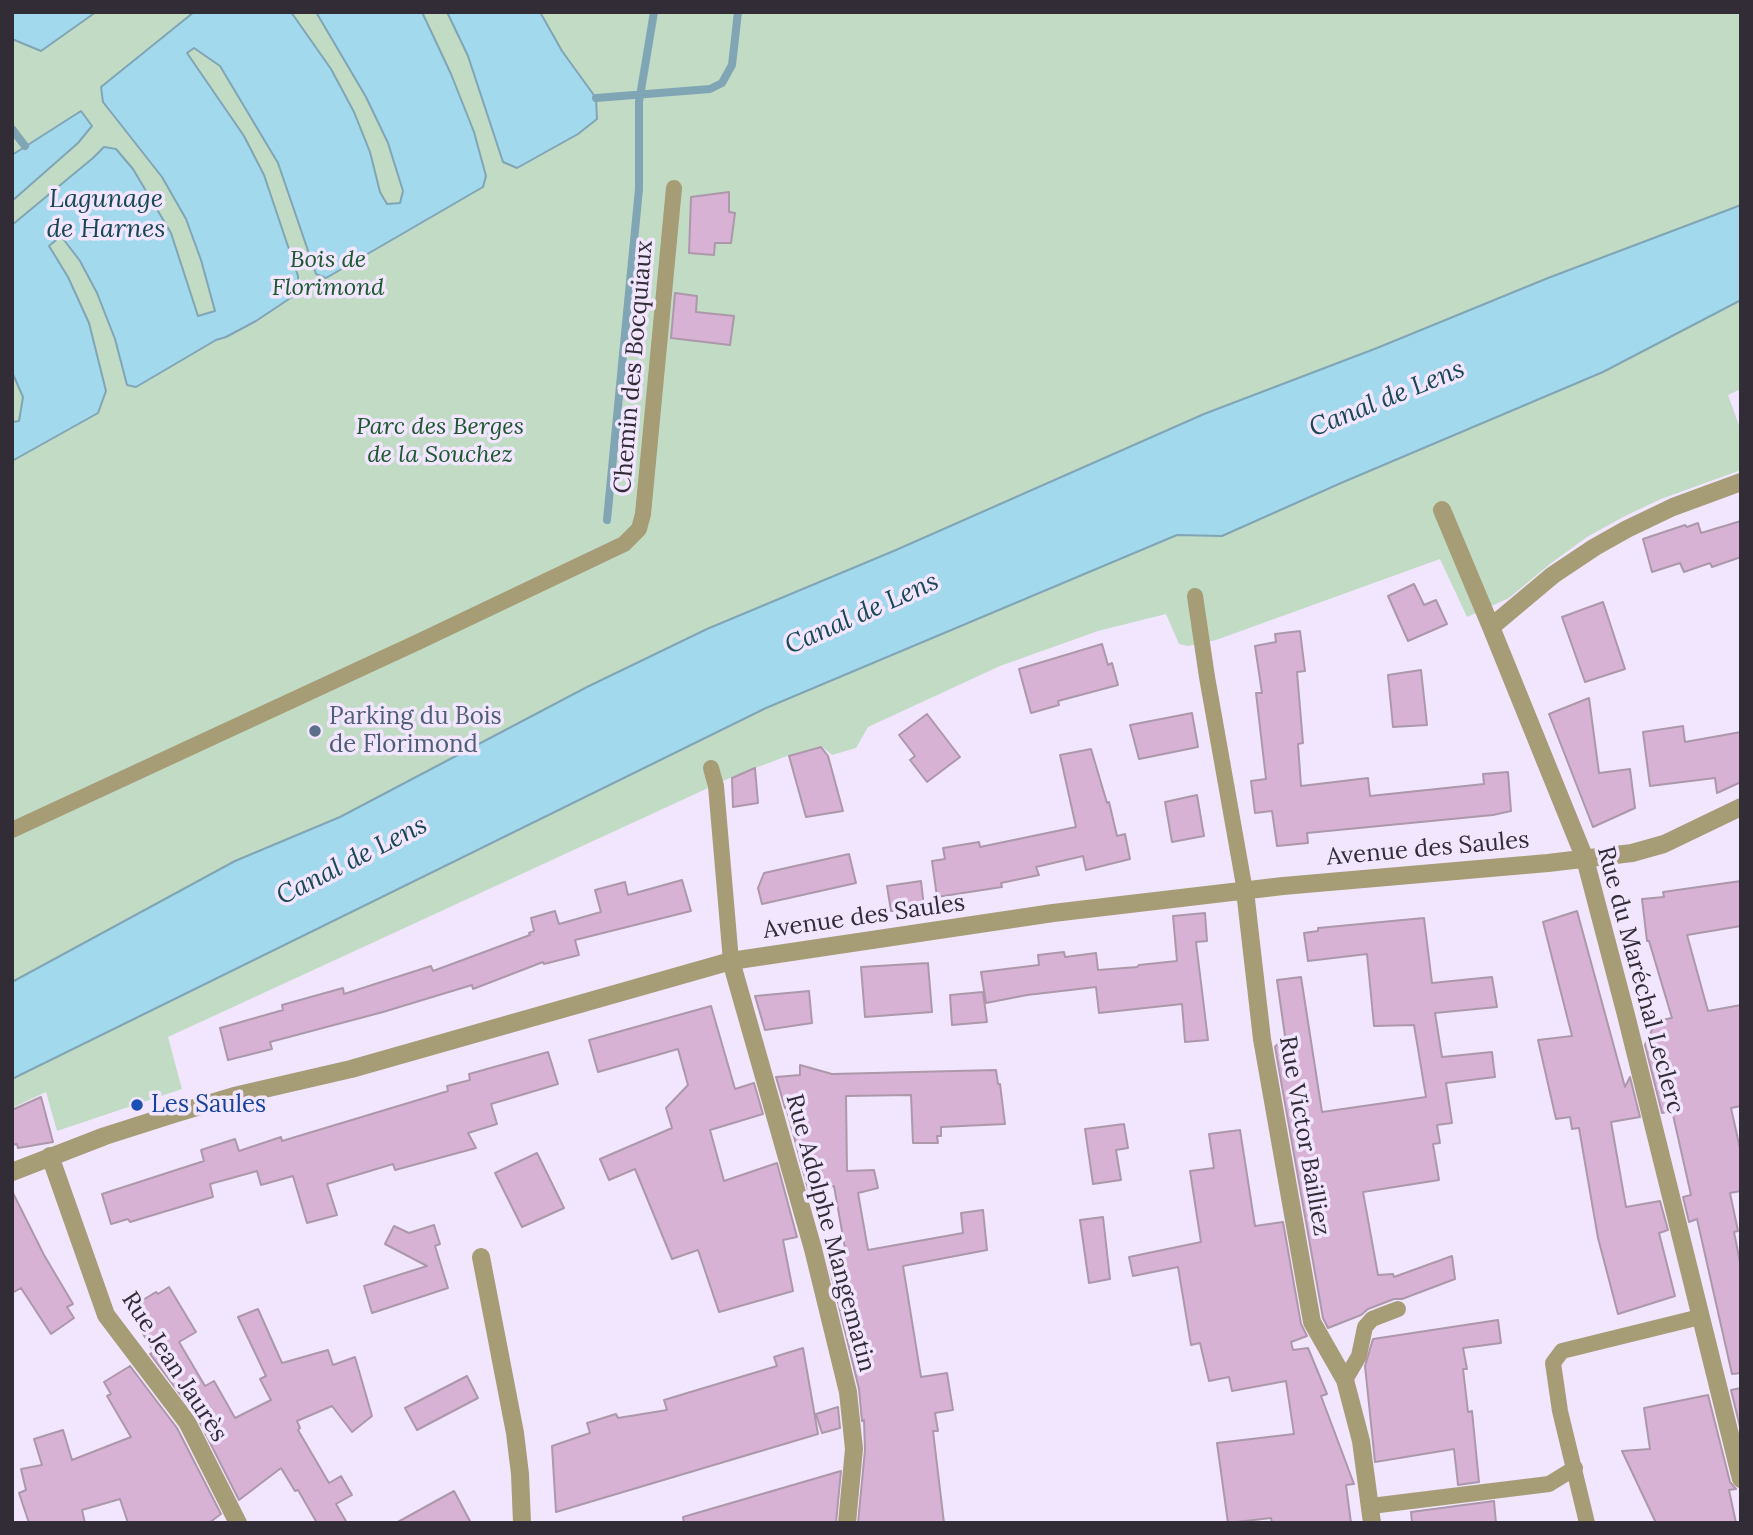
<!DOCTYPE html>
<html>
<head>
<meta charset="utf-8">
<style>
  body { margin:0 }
  #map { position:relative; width:1753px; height:1535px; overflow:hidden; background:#f2e6ff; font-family:Lora,serif }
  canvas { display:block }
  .frame { position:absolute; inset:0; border:14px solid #312c36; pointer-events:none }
</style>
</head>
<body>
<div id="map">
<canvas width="1753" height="1535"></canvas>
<div class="frame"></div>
</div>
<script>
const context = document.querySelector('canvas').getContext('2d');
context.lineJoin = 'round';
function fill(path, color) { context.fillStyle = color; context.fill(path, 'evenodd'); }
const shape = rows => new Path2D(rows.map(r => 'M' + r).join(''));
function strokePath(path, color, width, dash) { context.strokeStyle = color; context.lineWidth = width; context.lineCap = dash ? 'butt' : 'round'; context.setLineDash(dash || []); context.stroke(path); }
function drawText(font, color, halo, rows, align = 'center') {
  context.font = font + ' Lora,serif'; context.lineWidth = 7; context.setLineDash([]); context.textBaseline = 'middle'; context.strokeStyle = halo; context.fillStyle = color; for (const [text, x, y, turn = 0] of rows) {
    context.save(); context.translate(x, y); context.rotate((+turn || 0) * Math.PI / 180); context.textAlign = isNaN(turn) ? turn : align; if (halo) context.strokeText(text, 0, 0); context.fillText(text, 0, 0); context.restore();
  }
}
const green = shape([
  [12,12,1741,12,1741,389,1728,395,1741,431,1741,470,1661,499,1625,516,1587,537,1550,564,1509,598,1467,617,1440,559,1216,640,1188,646,1179,644,1166,614,1098,631,1000,666,868,727,856,748,832,755,821,746,787,756,732,777,168,1037,182,1089,57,1131,46,1092,12,1108]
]);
const water = shape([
  [12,12,96,12,41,51,12,39,12,12],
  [194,12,291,12,331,69,354,112,370,152,380,192,387,204,400,203,403,191,388,143,366,97,316,12,422,12,451,74,474,132,486,176,483,187,326,278,316,274,278,163,220,66,194,48,187,53,244,136,264,175,298,276,298,293,256,321,226,337,216,340,136,387,127,385,115,339,97,293,80,261,61,236,49,246,68,277,89,323,106,391,98,413,12,461,12,422,19,421,23,397,12,372,12,225,93,158,104,147,116,149,133,169,171,233,198,316,215,311,201,260,186,219,162,177,103,102,101,87,194,12],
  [447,12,540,12,562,51,596,98,597,119,578,134,517,168,503,162,468,56,447,12],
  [81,111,92,126,78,143,12,201,12,155,81,111],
  [1741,205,1741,300,1603,372,1341,483,1222,536,1177,535,766,708,12,1079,12,982,235,861,340,817,587,687,707,629,896,550,1204,414,1377,348,1548,278,1741,205]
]);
const stream = shape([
  [596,98,710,89,722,83,732,65,738,12],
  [12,129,25,146],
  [607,520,639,189,639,102,654,12]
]);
const building = shape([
  [729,192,729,212,735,213,731,243,715,243,714,255,689,253,691,197,729,192],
  [675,293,697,296,696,312,734,316,730,345,671,338,675,293],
  [1741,521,1741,557,1712,567,1710,563,1684,572,1680,563,1652,572,1643,539,1685,525,1687,527,1698,523,1701,533,1741,521],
  [1414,584,1424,605,1436,600,1447,624,1408,641,1388,596,1414,584],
  [1603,602,1625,669,1585,682,1562,617,1603,602],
  [1300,631,1305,671,1297,672,1303,743,1298,744,1301,786,1368,778,1370,796,1484,784,1483,774,1508,772,1511,811,1493,815,1307,833,1308,843,1277,846,1272,811,1255,813,1251,781,1266,779,1256,693,1262,693,1255,646,1276,642,1275,634,1300,631],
  [1102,644,1108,665,1112,663,1118,685,1058,701,1059,705,1031,713,1019,669,1102,644],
  [1421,670,1427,725,1393,727,1388,675,1421,670],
  [1589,698,1599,773,1630,769,1635,808,1593,827,1549,714,1589,698],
  [1192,713,1198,747,1139,759,1130,725,1192,713],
  [927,714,960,757,927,782,910,760,915,756,899,735,927,714],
  [1683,726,1685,742,1741,732,1741,782,1717,793,1715,778,1650,786,1643,732,1683,726],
  [821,747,828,756,843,811,806,817,789,756,821,747],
  [1091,749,1107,803,1109,802,1117,836,1125,834,1130,859,1086,870,1083,856,1036,867,1039,875,1001,883,1002,887,937,897,932,861,945,859,943,848,979,842,980,847,1076,827,1060,755,1091,749],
  [755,768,758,803,733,807,732,778,755,768],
  [1197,795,1204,836,1172,842,1165,802,1197,795],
  [849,854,856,883,762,904,758,888,764,873,849,854],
  [682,880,691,911,575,940,579,955,544,964,543,962,473,989,472,985,383,1012,270,1042,272,1049,228,1060,220,1028,283,1010,282,1005,343,988,344,994,431,966,433,971,530,935,529,933,534,931,531,918,555,911,559,924,601,912,595,890,625,882,628,895,682,880],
  [921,881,924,907,891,911,887,886,921,881],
  [1741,881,1741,926,1687,935,1708,1011,1741,1005,1741,1106,1731,1108,1741,1153,1741,1191,1730,1193,1738,1231,1734,1232,1741,1267,1741,1373,1732,1374,1697,1219,1689,1222,1683,1197,1691,1195,1673,1115,1671,1111,1662,1113,1645,1045,1656,1021,1672,1018,1649,941,1647,941,1642,899,1664,897,1663,892,1741,881],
  [1577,911,1625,1087,1630,1077,1640,1117,1611,1122,1626,1207,1660,1201,1668,1230,1659,1233,1675,1296,1618,1314,1598,1238,1579,1128,1572,1129,1570,1117,1556,1119,1538,1040,1572,1036,1543,922,1577,911],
  [1205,913,1207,941,1196,942,1208,1040,1185,1042,1182,1004,1099,1013,1096,987,1027,995,986,1003,981,972,1039,965,1038,955,1064,952,1065,957,1096,953,1098,970,1137,967,1139,965,1177,961,1173,916,1205,913],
  [1424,918,1432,983,1492,977,1497,1007,1435,1013,1442,1057,1492,1052,1495,1077,1446,1083,1452,1123,1437,1125,1440,1143,1433,1144,1439,1180,1363,1192,1378,1275,1393,1274,1394,1277,1452,1256,1455,1279,1402,1299,1394,1299,1368,1309,1361,1315,1328,1328,1323,1318,1275,1047,1285,1036,1277,980,1301,977,1322,1112,1426,1097,1414,1025,1374,1026,1367,954,1308,961,1304,933,1318,931,1318,928,1424,918],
  [928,963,932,1012,865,1017,861,967,928,963],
  [809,991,812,1023,765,1030,755,996,809,991],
  [983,992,987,1022,952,1025,950,995,983,992],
  [711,1006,735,1089,754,1083,763,1114,710,1130,724,1181,777,1163,797,1237,783,1240,793,1291,719,1312,698,1250,672,1259,635,1169,609,1180,600,1159,672,1128,666,1108,688,1085,678,1049,598,1072,589,1040,711,1006],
  [548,1052,558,1084,491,1104,497,1124,468,1133,476,1148,395,1170,393,1164,327,1184,337,1215,307,1223,293,1176,261,1185,257,1171,210,1184,213,1197,130,1222,128,1219,111,1224,102,1194,204,1161,201,1150,235,1139,239,1151,281,1137,282,1141,448,1091,447,1086,470,1080,469,1074,548,1052],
  [800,1065,832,1074,996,1070,998,1084,1000,1084,1005,1124,941,1127,941,1136,937,1136,938,1143,913,1143,911,1095,846,1096,847,1171,874,1170,878,1188,858,1193,868,1250,963,1233,961,1213,983,1210,987,1250,903,1266,921,1377,947,1373,953,1410,935,1413,938,1431,933,1431,944,1523,858,1523,865,1450,864,1420,862,1421,859,1389,827,1257,846,1254,834,1186,808,1189,786,1107,785,1108,776,1077,800,1075,800,1065],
  [41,1097,53,1142,18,1148,17,1144,12,1145,12,1110,41,1097],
  [1124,1124,1128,1148,1116,1150,1121,1180,1093,1184,1085,1129,1124,1124],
  [1240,1130,1255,1226,1283,1222,1301,1324,1307,1336,1291,1342,1293,1350,1308,1348,1327,1394,1321,1396,1354,1484,1346,1485,1351,1523,1272,1523,1271,1518,1228,1523,1217,1443,1294,1434,1286,1381,1232,1391,1229,1377,1209,1381,1200,1343,1191,1345,1178,1267,1133,1276,1129,1257,1201,1242,1190,1171,1214,1168,1209,1134,1240,1130],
  [537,1153,564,1208,522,1227,495,1173,537,1153],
  [12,1191,44,1255,73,1304,67,1307,74,1318,51,1334,21,1288,12,1293,12,1191],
  [1103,1217,1110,1279,1089,1283,1080,1220,1103,1217],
  [434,1225,440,1244,435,1246,448,1288,372,1313,364,1286,427,1266,385,1244,394,1226,409,1233,434,1225],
  [169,1287,196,1332,179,1342,205,1386,214,1381,235,1418,271,1400,260,1379,266,1376,238,1317,258,1309,282,1363,328,1350,333,1365,355,1357,372,1416,352,1432,332,1406,297,1421,300,1428,298,1430,329,1483,341,1476,352,1495,336,1504,347,1523,317,1523,298,1490,295,1491,281,1468,239,1500,197,1417,150,1354,154,1352,128,1309,156,1292,158,1294,169,1287],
  [1498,1320,1501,1343,1463,1348,1467,1369,1463,1369,1468,1412,1472,1411,1479,1482,1458,1485,1454,1449,1375,1462,1365,1366,1373,1339,1498,1320],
  [803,1348,818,1434,556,1512,552,1446,590,1433,587,1423,616,1414,618,1418,667,1410,664,1400,777,1366,774,1357,803,1348],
  [130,1366,177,1428,221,1514,209,1523,128,1523,120,1499,82,1510,85,1523,29,1523,19,1493,26,1490,21,1469,42,1465,34,1439,63,1430,72,1460,131,1437,107,1396,111,1394,104,1382,130,1366],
  [467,1376,478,1398,417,1430,405,1408,467,1376],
  [1741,1388,1741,1431,1731,1390,1741,1388],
  [1708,1395,1730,1482,1736,1489,1729,1490,1736,1523,1656,1523,1622,1451,1650,1449,1644,1408,1708,1395],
  [838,1407,840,1428,822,1433,816,1414,838,1407],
  [841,1471,836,1523,684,1523,683,1517,841,1471],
  [454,1491,471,1523,396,1523,454,1491],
  [1494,1501,1496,1523,1412,1523,1411,1512,1494,1501]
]);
const lane = shape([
  [1195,596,1207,677,1245,891],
  [711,768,716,786,731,961],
  [12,830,418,642,624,544,639,529,643,514,674,188],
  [1345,1380,1359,1356,1365,1327,1372,1319,1398,1309],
  [1371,1506,1549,1484,1575,1468],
  [1587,1523,1560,1411,1553,1363,1562,1351,1700,1317]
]);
const street = shape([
  [1442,510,1491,627,1585,859,1626,1015,1741,1479],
  [1491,627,1553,575,1595,547,1627,529,1673,507,1741,482],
  [1245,891,1262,1039,1312,1322,1345,1380,1361,1441,1372,1523],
  [731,961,813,1249,848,1392,854,1449,847,1523],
  [50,1156,106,1315,187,1422,238,1523],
  [12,1172,105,1136,174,1114,234,1096,351,1069,731,961,1053,913,1283,886,1548,863,1632,853,1664,844,1741,807],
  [481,1257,515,1433,520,1474,522,1523]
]);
const markers = [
  [315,731,7,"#5c6f8a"],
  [137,1105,7,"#1a4fb4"]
];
const parkNames = [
  ["Bois de",328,260],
  ["Florimond",328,288],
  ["Parc des Berges",440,427],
  ["de la Souchez",440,455]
];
const streetNames = [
  ["Chemin des Bocquiaux",634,367,-85],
  ["Avenue des Saules",1428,849,-5],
  ["Avenue des Saules",864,917,-8],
  ["Rue du Maréchal Leclerc",1640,980,75],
  ["Rue Victor Bailliez",1304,1136,80],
  ["Rue Adolphe Mangematin",830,1233,75],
  ["Rue Jean Jaurès",174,1367,57]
];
const serviceNames = [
  ["Parking du Bois",329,717],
  ["de Florimond",329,745]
];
const transitNames = [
  ["Les Saules",151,1105]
];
const waterNames = [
  ["Lagunage",106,200],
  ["de Harnes",106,230],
  ["Canal de Lens",1387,399,-22],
  ["Canal de Lens",862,614,-24],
  ["Canal de Lens",352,861,-27]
];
fill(green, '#c1dbc5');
fill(water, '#a2d9ec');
strokePath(water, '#80a5b5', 2);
strokePath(stream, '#80a5b5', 8);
fill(building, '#d7b2d4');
strokePath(building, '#ac98aa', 2);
strokePath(lane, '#a69c75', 16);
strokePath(street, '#a69c75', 18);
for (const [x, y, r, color] of markers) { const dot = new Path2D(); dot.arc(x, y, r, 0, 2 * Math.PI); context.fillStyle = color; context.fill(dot); strokePath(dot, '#f2e6ff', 2.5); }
drawText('italic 24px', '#1d582e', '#f2e6ff', parkNames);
drawText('24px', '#312c36', '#f2e6ff', streetNames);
drawText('24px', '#4e5e75', '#f2e6ff', serviceNames, 'left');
drawText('24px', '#164399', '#f2e6ff', transitNames, 'left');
drawText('italic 26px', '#184755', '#f2e6ff', waterNames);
</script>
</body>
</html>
